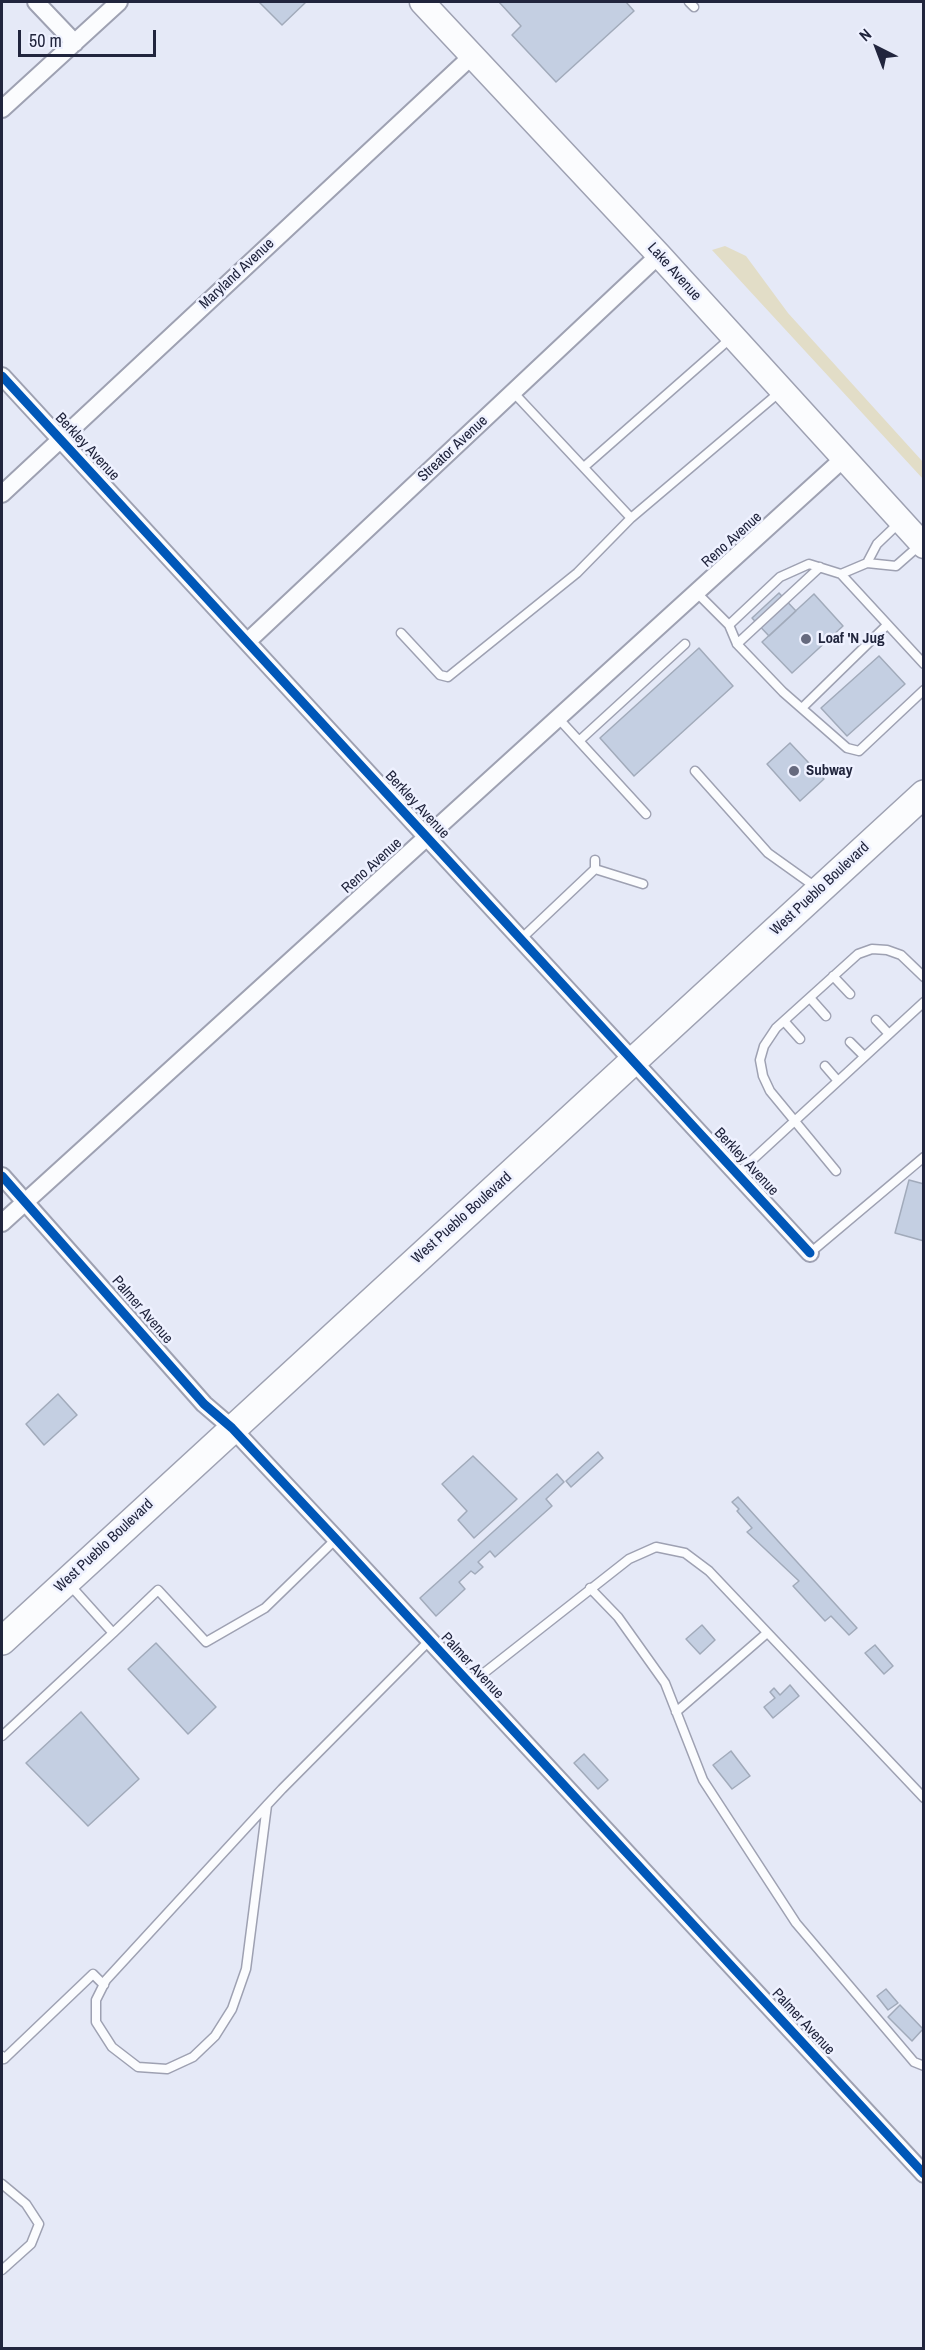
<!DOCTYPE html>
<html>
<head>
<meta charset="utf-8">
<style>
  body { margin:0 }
  #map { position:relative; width:925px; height:2350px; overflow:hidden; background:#e5e9f7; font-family:"Archivo Narrow",sans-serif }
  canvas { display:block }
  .frame { position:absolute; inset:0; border:3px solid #21253d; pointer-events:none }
  .north { position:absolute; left:847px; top:18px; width:60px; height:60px; -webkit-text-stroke:4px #eef1ff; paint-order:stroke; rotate:318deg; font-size:16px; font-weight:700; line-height:24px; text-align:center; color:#21253d }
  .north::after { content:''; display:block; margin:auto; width:21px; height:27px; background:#21253d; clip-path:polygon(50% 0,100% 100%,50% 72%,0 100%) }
  .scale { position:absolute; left:18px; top:30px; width:138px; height:27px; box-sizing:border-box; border:3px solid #21253d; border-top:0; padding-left:8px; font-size:18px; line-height:21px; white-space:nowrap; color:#21253d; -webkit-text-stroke:4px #eef1ff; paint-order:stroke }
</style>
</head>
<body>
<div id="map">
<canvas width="925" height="2350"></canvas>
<div class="frame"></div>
<div class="north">N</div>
<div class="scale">50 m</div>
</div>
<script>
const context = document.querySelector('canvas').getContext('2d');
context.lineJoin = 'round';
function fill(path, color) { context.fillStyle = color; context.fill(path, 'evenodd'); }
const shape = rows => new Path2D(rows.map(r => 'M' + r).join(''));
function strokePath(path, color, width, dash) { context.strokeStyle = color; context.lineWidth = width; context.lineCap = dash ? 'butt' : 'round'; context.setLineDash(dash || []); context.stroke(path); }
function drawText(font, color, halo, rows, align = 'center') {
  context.font = font + ' "Archivo Narrow",sans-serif'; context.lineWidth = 5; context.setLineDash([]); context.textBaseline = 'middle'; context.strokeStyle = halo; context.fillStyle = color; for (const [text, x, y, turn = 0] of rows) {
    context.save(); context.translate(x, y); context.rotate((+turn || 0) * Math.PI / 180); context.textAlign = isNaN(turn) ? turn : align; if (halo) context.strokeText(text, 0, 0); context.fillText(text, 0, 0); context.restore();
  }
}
const green = shape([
  [725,246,746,256,788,313,923,462,923,479,712,250]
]);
const building = shape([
  [259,2,306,2,282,25,259,2],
  [499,2,626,2,634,11,556,82,512,35,521,26,499,2],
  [779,593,796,611,769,636,752,618,779,593],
  [814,594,843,626,792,673,762,642,814,594],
  [699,648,733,686,634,776,600,738,699,648],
  [879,656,905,684,847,736,821,708,879,656],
  [790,743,824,779,800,801,767,764,790,743],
  [909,1180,924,1184,924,1241,895,1233,909,1180],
  [58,1394,77,1415,44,1445,26,1424,58,1394],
  [598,1452,603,1458,571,1487,566,1481,598,1452],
  [473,1456,517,1499,474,1538,458,1520,467,1511,442,1484,473,1456],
  [557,1474,564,1482,546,1499,552,1506,495,1557,490,1551,478,1562,483,1567,475,1574,471,1571,459,1582,465,1589,436,1616,420,1598,557,1474],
  [738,1497,857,1628,849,1635,831,1616,825,1621,793,1586,799,1581,747,1532,752,1528,737,1511,739,1509,732,1502,738,1497],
  [702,1625,715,1640,700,1654,686,1639,702,1625],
  [156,1643,216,1707,188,1734,128,1669,156,1643],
  [875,1645,893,1666,884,1674,865,1653,875,1645],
  [790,1685,799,1696,773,1718,764,1707,775,1698,770,1692,774,1688,780,1695,790,1685],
  [81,1712,139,1779,88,1826,26,1763,81,1712],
  [731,1751,750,1776,732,1789,713,1765,731,1751],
  [584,1754,608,1780,598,1789,574,1763,584,1754],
  [886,1989,898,2003,888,2010,877,1996,886,1989],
  [900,2005,923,2029,912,2041,888,2017,900,2005]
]);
const lane = shape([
  [689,2,694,7],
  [513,392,631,518,781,391],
  [584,467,732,337],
  [900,522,877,544,867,563,896,566,921,544],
  [841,574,924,664],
  [696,592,729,625,780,577,809,564,841,574,867,563],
  [729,625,737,644,783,692,847,748,859,751,924,690],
  [401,633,440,675,448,677,577,573,631,518],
  [737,644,820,567],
  [803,707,887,625],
  [558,718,646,814],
  [579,741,685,644],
  [695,771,768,853,817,888],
  [595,869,643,884],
  [521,939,595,869,595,860],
  [833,976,850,994],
  [810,998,826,1016],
  [876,1020,889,1034],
  [784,1021,800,1039],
  [850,1042,864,1056],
  [825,1066,838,1081],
  [836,1171,770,1091,763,1076,760,1060,764,1046,776,1028,858,954,872,949,887,950,901,955,924,977],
  [737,1174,924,1002],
  [810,1253,924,1157],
  [69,1584,113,1633,158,1590,206,1642,265,1608,336,1539],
  [590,1588,618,1617,665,1683,703,1780,796,1923,914,2062,924,2066],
  [470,1684,629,1559,656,1547,685,1553,709,1571,924,1798],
  [676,1712,767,1633],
  [2,1736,113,1633],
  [267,1805,246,1969,232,2009,215,2036,193,2057,167,2069,138,2067,112,2047,96,2022,96,2000,106,1980,267,1805,282,1789,429,1641],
  [2,2056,4,2059,93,1974,104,1985],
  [2,2184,26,2204,39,2224,31,2244,2,2270]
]);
const street = shape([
  [36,2,75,43],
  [2,109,119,2],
  [2,376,810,1253],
  [2,494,473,55],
  [247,642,659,255],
  [2,1176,204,1404,232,1428,336,1539,924,2174],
  [2,1223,843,459]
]);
const secondary = shape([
  [422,2,659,255,924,546]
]);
const primary = shape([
  [2,1641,924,794]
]);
const cycleway = shape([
  [2,376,810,1253],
  [2,1176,204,1404,232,1428,336,1539,924,2174]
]);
const markers = [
  [806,639,6,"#666a7e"],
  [794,771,6,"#666a7e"]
];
const streetNames = [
  ["Lake Avenue",674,272,48],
  ["Maryland Avenue",237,274,-43],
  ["Berkley Avenue",87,447,47],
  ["Streator Avenue",453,449,-43],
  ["Reno Avenue",732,540,-42],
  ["Berkley Avenue",417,805,47],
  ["Reno Avenue",372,866,-42],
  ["West Pueblo Boulevard",820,889,-43],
  ["Berkley Avenue",746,1162,47],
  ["West Pueblo Boulevard",462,1218,-42],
  ["Palmer Avenue",142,1310,49],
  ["West Pueblo Boulevard",104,1546,-43],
  ["Palmer Avenue",472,1666,47],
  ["Palmer Avenue",803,2022,47]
];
const poiNames = [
  ["Loaf 'N Jug",818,639],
  ["Subway",806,771]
];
fill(green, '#e2ddc7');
fill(building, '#c4cfe2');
strokePath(building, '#a1aaba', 1.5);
strokePath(lane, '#9ea1b2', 11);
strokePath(street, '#9ea1b2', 20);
strokePath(secondary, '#9ea1b2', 27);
strokePath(primary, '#9ea1b2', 30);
strokePath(lane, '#fbfcfe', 8);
strokePath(street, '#fbfcfe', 16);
strokePath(secondary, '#fbfcfe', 24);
strokePath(primary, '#fbfcfe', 27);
strokePath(cycleway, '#0057b8', 9);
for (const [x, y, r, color] of markers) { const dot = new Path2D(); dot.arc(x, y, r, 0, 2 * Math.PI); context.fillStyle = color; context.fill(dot); strokePath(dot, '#eef1ff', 2); }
drawText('15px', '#21253d', '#eef1ff', streetNames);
drawText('bold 15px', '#21253d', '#eef1ff', poiNames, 'left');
</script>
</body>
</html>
